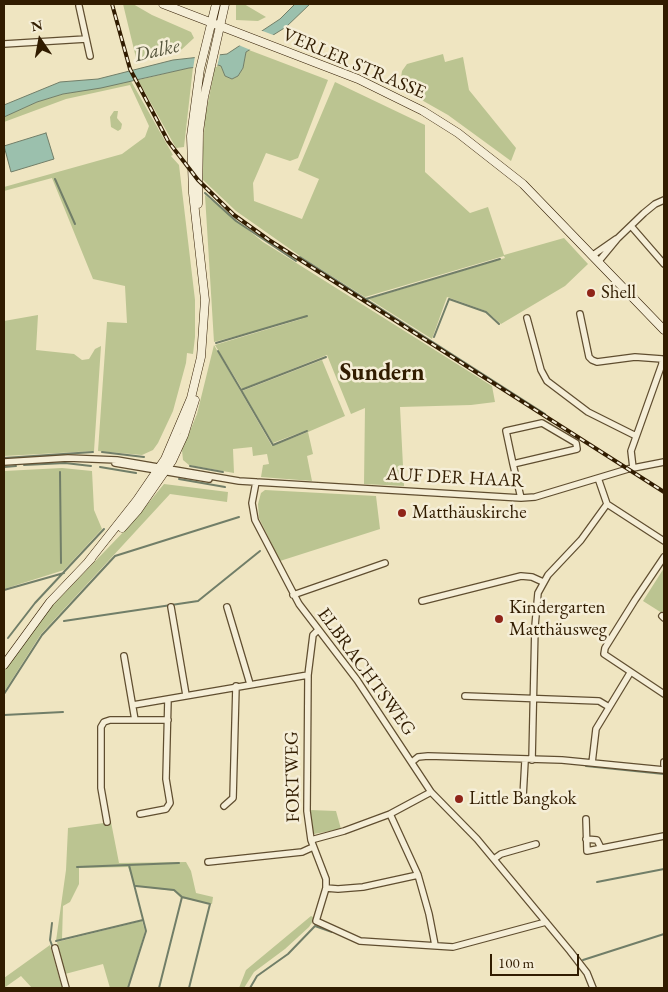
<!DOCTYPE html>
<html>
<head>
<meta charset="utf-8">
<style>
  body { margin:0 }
  #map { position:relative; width:668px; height:992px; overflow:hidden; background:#efe5c1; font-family:"EB Garamond",serif }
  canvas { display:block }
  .frame { position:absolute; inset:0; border:5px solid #311c00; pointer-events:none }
  .north { position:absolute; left:15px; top:15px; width:50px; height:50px; -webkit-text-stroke:4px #f5eed7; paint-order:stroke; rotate:348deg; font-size:14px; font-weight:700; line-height:20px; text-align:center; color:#311c00 }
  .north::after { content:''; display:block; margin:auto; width:18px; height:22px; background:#311c00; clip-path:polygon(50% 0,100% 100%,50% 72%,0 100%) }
  .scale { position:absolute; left:490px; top:954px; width:89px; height:22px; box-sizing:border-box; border:2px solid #311c00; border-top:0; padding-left:6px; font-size:15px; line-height:18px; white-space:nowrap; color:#311c00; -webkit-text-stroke:4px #f5eed7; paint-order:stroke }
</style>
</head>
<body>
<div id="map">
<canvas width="668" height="992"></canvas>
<div class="frame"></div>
<div class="north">N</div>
<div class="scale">100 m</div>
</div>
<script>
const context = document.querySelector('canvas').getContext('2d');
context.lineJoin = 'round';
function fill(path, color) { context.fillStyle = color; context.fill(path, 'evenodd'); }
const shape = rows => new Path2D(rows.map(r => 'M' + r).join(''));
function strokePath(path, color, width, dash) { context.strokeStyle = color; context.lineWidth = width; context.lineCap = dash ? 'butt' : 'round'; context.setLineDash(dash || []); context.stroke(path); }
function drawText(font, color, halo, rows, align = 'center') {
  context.font = font + ' "EB Garamond",serif'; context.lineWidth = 5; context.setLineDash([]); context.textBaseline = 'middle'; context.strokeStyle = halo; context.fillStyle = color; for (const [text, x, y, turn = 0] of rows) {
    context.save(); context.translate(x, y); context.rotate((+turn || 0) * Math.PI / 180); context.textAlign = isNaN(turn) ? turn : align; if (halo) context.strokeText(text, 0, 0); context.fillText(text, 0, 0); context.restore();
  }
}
const green = shape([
  [123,4,133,4,152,15,191,32,194,38,181,50,137,62],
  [236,4,244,4,266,17,258,21,236,20],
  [249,50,328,80,298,158,290,161,266,153,253,183,254,201,302,219,319,179,298,170,335,82,425,125,425,172,470,213,488,207,504,255,564,238,588,264,565,286,501,324,486,311,447,297,432,339,369,299,505,258,504,256,365,297,300,256,236,211,201,178,205,118,215,67,218,65,221,66,225,76,232,79,238,76,243,68,246,52],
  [443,54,445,62,463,57,469,90,516,148,511,161,448,115,411,94,400,84,402,71,407,64],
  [193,67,184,147,176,148,138,80],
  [131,81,173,155,171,156,179,165,195,300,195,337,193,354,187,353,186,363,173,411,158,443,153,450,142,455,98,451,107,322,127,323,125,286,93,279,52,178,4,191,4,187,122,154,145,137,149,126,130,85,66,99,4,122,4,117,37,102,63,94],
  [114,111,118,111,117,118,122,124,121,129,118,131,111,127,110,117],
  [205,195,263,242,492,386,495,402,471,405,400,407,404,486,364,484,365,408,351,414,327,355,242,389,215,345,308,317,214,342],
  [38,315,36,350,74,354,82,360,89,359,95,349,101,346,94,451,4,456,4,321],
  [214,345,272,446,308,432,307,430,273,443,242,391,322,360,345,416,308,432,313,454,307,456,312,481,261,477,263,465,269,464,267,454,253,456,252,447,233,449,234,473,189,465,183,460,182,450,197,414],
  [62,468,92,471,94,510,102,529,64,570,4,589,4,471],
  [164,484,228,492,227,502,170,494,41,634,4,692,4,672,30,633,53,605,132,523],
  [265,490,376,496,380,529,280,561,259,518,258,504,261,493],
  [664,568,664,610,662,613,643,601],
  [310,810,336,811,341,829,314,834,311,827],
  [111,822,119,863,186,862,191,871,196,893,213,897,212,904,181,898,174,891,135,886,128,867,79,868,79,884,70,902,63,906,62,939,56,941,66,870,68,828],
  [311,916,315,918,309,927,285,949,254,972,244,988,239,988,246,970],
  [142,921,145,931,128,988,110,988,103,964,65,974,57,942],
  [50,945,62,988,32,988,21,976,4,988,4,978]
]);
const water = shape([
  [295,4,310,4,286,27,246,52,243,68,238,76,232,79,225,76,221,66,218,65,189,68,101,88,63,94,37,102,4,117,4,105,60,82,98,79,173,60,227,54,280,19,295,4],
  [46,133,54,159,11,172,4,146,46,133]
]);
const pier = shape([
  [260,30,276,36,253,51,236,44],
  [220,54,217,67,193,69,195,56]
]);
const stream = shape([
  [55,179,75,224],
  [205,193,236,221,296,261],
  [300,257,545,414],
  [366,299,500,259],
  [434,337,449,299,486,312,499,324],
  [216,343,307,316],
  [218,351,241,390,326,357],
  [241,390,273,445,307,431],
  [102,452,144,457],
  [4,458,93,452],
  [24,465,65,463,91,466],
  [190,466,223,472],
  [4,467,16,466],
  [100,467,136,473],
  [60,472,61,563],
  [179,479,225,487],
  [4,590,64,573],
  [64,621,198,601,260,551],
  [8,638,35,603,104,529],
  [4,694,42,635,115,556,239,517],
  [4,715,63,712],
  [586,766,664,774],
  [77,867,179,863],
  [597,882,664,869],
  [136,886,174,890,182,897,159,988],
  [182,897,210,904,189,988],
  [52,923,50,940,53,948],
  [56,941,143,920],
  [583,960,664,934],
  [128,988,146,931,129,865],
  [250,988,257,976,288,954,315,926,332,932]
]);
const street = shape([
  [79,6,90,56],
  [4,44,86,39],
  [631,226,664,264],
  [593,255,616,239],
  [599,261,618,238,644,213,655,204,664,200],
  [580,314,589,357,592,360,597,362,635,357,662,359,662,364,631,451,633,468],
  [527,318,541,370,547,381,588,412,636,436],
  [4,462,68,458,117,460,239,481,521,498,535,497,628,469,664,462],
  [115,463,209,479],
  [513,464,577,449,576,443,542,423,506,431,513,464,521,498],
  [598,478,607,504,664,541],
  [256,482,252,503,255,520,299,604,357,680,431,792,477,839,570,951,587,973,593,988],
  [664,557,635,600,605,648,604,654,664,694],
  [293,595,385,563],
  [422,601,521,576,532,577,543,582],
  [171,607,186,695],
  [227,607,250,684],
  [662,616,664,618],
  [317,631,313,635,308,675,307,811,311,840,326,879,326,888,316,921,360,941,453,947,546,922],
  [124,656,135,720],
  [465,696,599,701,609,707],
  [133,705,308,675],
  [532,760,535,626,538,593,548,575,581,540,607,504],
  [412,762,418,757,428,756,562,760,664,770],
  [664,762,664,765],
  [592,763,596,729,630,673],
  [523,797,525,761],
  [224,806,233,798,236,686],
  [140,814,166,809,170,803,166,779,168,699],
  [390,814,418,875,429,914,435,945],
  [586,819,587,851,664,836],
  [107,822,101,788,101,727,104,722,110,720,168,720],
  [586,839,597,840,601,848],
  [311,840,344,831,390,814,431,792],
  [494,859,501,854,536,844],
  [208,862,302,852,313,847],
  [326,888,338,889,363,887,418,875],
  [55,948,66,988]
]);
const secondary = shape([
  [163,4,358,79,423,111,458,133,523,184,664,330],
  [198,204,199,132,204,97,225,4],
  [122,528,138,510,172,461,184,435,195,400],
  [88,562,137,500,165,459,191,398,201,357,205,300,193,193,191,136,200,69,216,4],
  [4,665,50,602,91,559]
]);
const rail = shape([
  [112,4,130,69,168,141,198,180,234,215,269,240,664,492]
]);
const markers = [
  [591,293,5,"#8f2418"],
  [402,513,5,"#8f2418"],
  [499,619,5,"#8f2418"],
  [459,799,5,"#8f2418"]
];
const streetNames = [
  ["VERLER STRASSE",354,64,23],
  ["AUF DER HAAR",455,478,3],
  ["ELBRACHTSWEG",366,672,54],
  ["FORTWEG",293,777,-91]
];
const poiNames = [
  ["Shell",601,293],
  ["Matthäuskirche",412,513],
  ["Kindergarten",509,608],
  ["Matthäusweg",509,630],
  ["Little Bangkok",469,799]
];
const waterNames = [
  ["Dalke",157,51,-13]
];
const districtNames = [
  ["Sundern",382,373]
];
fill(green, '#bbc491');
fill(water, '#9bc0ad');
strokePath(water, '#717e68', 1);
fill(pier, '#efe5c1');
strokePath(stream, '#717e68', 2);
strokePath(street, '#604e30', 8);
strokePath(secondary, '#311c00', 9);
strokePath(street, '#f5eed7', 5.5);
strokePath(secondary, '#f5eed7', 8);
strokePath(rail, '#311c00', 4);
strokePath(rail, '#f5eed7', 2, [5.5]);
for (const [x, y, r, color] of markers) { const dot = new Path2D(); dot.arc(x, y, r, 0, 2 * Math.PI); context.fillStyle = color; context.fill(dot); strokePath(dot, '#f5eed7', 2); }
drawText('19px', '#311c00', '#f5eed7', streetNames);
drawText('19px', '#311c00', '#f5eed7', poiNames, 'left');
drawText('italic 20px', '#56553d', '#f5eed7', waterNames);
drawText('bold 24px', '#311c00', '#f5eed7', districtNames);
</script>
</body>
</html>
